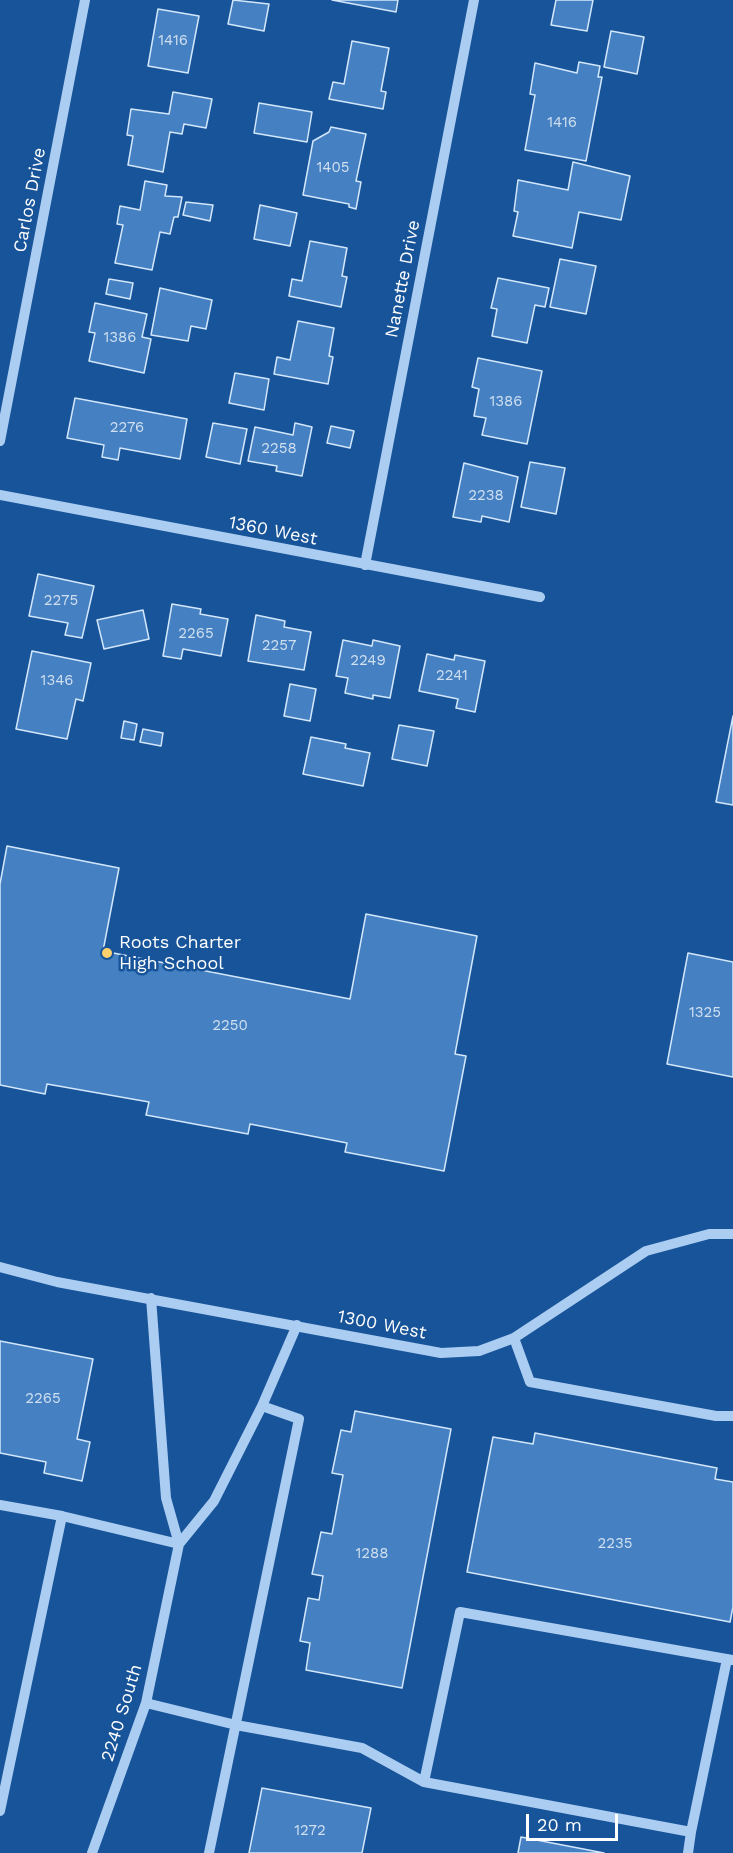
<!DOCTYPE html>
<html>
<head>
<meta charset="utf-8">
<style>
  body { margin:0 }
  #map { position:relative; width:733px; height:1853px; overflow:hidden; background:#175499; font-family:"Work Sans",sans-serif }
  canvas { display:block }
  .scale { position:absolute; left:526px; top:1814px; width:92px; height:27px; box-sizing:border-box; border:3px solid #fff; border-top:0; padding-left:8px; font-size:18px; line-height:21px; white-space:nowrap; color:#fff; -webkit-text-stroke:4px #175499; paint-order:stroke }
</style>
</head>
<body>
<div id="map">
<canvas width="733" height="1853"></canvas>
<div class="scale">20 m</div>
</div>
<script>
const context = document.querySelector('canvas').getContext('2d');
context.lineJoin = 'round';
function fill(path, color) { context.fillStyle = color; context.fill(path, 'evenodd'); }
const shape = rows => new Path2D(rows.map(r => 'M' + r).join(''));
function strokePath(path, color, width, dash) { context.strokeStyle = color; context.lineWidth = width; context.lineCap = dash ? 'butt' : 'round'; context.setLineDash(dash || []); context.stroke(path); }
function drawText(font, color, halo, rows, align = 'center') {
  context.font = font + ' "Work Sans",sans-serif'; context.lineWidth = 5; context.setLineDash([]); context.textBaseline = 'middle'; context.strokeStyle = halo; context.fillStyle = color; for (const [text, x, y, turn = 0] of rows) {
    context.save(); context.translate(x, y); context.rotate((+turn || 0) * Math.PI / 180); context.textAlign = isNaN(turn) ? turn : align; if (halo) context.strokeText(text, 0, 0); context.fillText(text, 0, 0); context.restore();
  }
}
const building = shape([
  [233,0,269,4,264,31,228,24,233,0],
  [332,0,398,0,396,12,332,0],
  [556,0,593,0,587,31,551,25,556,0],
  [158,9,199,16,188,73,148,66,158,9],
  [611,31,644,37,637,74,604,67,611,31],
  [352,41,389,48,381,91,386,92,383,109,329,99,333,82,344,84,352,41],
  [579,62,600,66,598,77,602,77,586,161,525,150,535,95,530,94,535,63,577,73,579,62],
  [173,92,212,99,206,128,184,124,182,134,170,132,163,172,128,165,133,136,127,135,131,109,169,114,173,92],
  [259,103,312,112,307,142,254,133,259,103],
  [331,127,366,134,356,181,361,182,356,209,349,207,349,204,303,195,313,141,329,132,331,127],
  [573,162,630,176,621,220,579,212,572,248,513,236,518,212,514,211,518,180,568,190,573,162],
  [145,181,167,185,165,196,182,197,178,217,174,217,170,234,160,232,152,270,115,263,123,225,117,224,120,206,140,210,145,181],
  [186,202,213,205,210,221,183,215,186,202],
  [260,205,297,213,290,246,254,239,260,205],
  [310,241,347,248,342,276,347,277,341,307,289,296,292,279,302,281,310,241],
  [560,259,596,266,586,314,550,307,560,259],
  [498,278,549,288,545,307,535,305,527,343,492,336,497,309,491,308,498,278],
  [109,279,133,283,130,299,106,294,109,279],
  [160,288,212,300,206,329,191,326,188,341,151,335,160,288],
  [95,303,147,314,142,337,151,339,144,373,89,361,95,333,89,332,95,303],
  [298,321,334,328,329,356,333,357,328,384,274,374,277,357,290,360,298,321],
  [478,358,542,371,527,444,482,435,486,418,474,416,479,389,472,387,478,358],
  [235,373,269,379,264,410,229,403,235,373],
  [75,398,187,419,180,459,120,448,118,460,102,457,104,445,67,438,75,398],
  [213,423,247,429,240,464,206,457,213,423],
  [295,423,312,427,302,476,276,471,277,466,248,461,255,427,293,435,295,423],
  [331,426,354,431,350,448,327,443,331,426],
  [530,462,565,468,556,514,521,507,530,462],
  [464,463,518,477,509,522,482,516,481,522,453,517,464,463],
  [38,574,94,586,82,638,65,635,68,623,29,616,38,574],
  [172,604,201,609,200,614,228,619,221,656,183,649,181,659,163,656,172,604],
  [143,610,149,639,104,649,97,620,143,610],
  [256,615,285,621,284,627,311,632,304,670,248,661,256,615],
  [343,640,372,646,373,640,400,646,390,698,373,695,373,699,345,693,348,678,336,676,343,640],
  [32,651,91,663,83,701,76,699,67,739,16,729,32,651],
  [427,654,454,660,455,655,485,661,475,712,456,708,458,699,419,691,427,654],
  [290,684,316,689,310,721,284,716,290,684],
  [733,716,733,805,716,802,733,716],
  [124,721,137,724,134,740,121,738,124,721],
  [399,725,434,731,427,766,392,759,399,725],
  [143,729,163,733,161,746,140,742,143,729],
  [311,737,346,744,345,748,370,753,363,786,303,774,311,737],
  [7,846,119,868,103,951,350,999,366,914,477,936,455,1054,466,1056,444,1171,345,1152,347,1143,250,1124,248,1134,146,1115,149,1102,47,1084,45,1094,0,1085,0,884,7,846],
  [688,953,733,962,733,1077,667,1064,688,953],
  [0,1341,93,1359,77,1439,90,1442,82,1481,44,1473,46,1462,0,1453,0,1341],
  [355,1411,451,1429,402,1688,306,1670,310,1643,300,1641,308,1598,319,1600,323,1576,312,1574,321,1532,332,1534,343,1475,332,1473,341,1430,351,1432,355,1411],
  [535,1433,717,1468,715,1479,733,1482,733,1607,730,1622,467,1572,493,1437,533,1444,535,1433],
  [262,1788,371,1808,362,1853,249,1853,262,1788],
  [521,1837,604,1853,518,1853,521,1837]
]);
const minor = shape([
  [0,441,85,0],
  [0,495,540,597],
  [365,565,474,0],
  [0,1267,57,1282,441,1353,479,1351,514,1338,646,1251,709,1234,733,1234],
  [151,1298,166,1498,179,1544],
  [514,1338,530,1382,716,1416,733,1416],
  [0,1505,62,1516,179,1544],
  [146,1703,236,1725,362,1748,424,1782,460,1612,733,1660],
  [424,1782,691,1832,727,1659],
  [0,1811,62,1516],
  [92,1853,146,1703,179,1544,214,1501,262,1406,297,1325],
  [209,1853,299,1419,262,1406],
  [688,1853,691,1832]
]);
const markers = [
  [107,953,6,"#ffd16c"]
];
const numberNames = [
  ["1416",173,41],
  ["1416",562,123],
  ["1405",333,168],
  ["1386",120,338],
  ["1386",506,402],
  ["2276",127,428],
  ["2258",279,449],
  ["2238",486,496],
  ["2275",61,601],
  ["2265",196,634],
  ["2257",279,646],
  ["2249",368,661],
  ["2241",452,676],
  ["1346",57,681],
  ["1325",705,1013],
  ["2250",230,1026],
  ["2265",43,1399],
  ["2235",615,1544],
  ["1288",372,1554],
  ["1272",310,1831]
];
const streetNames = [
  ["Carlos Drive",30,200,-79],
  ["Nanette Drive",403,279,-79],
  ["1360 West",273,531,11],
  ["1300 West",382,1325,11],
  ["2240 South",122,1713,-73]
];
const poiNames = [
  ["Roots Charter",119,943],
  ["High School",119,964]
];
fill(building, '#4480c2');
strokePath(building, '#d3e7fc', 1.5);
strokePath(minor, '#accdf2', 10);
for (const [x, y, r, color] of markers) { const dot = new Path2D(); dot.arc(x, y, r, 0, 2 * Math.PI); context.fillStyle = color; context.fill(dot); strokePath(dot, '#175499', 2); }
drawText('15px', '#d0dff0', null, numberNames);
drawText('18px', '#fff', '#175499', streetNames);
drawText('18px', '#fff', '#175499', poiNames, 'left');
</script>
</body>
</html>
